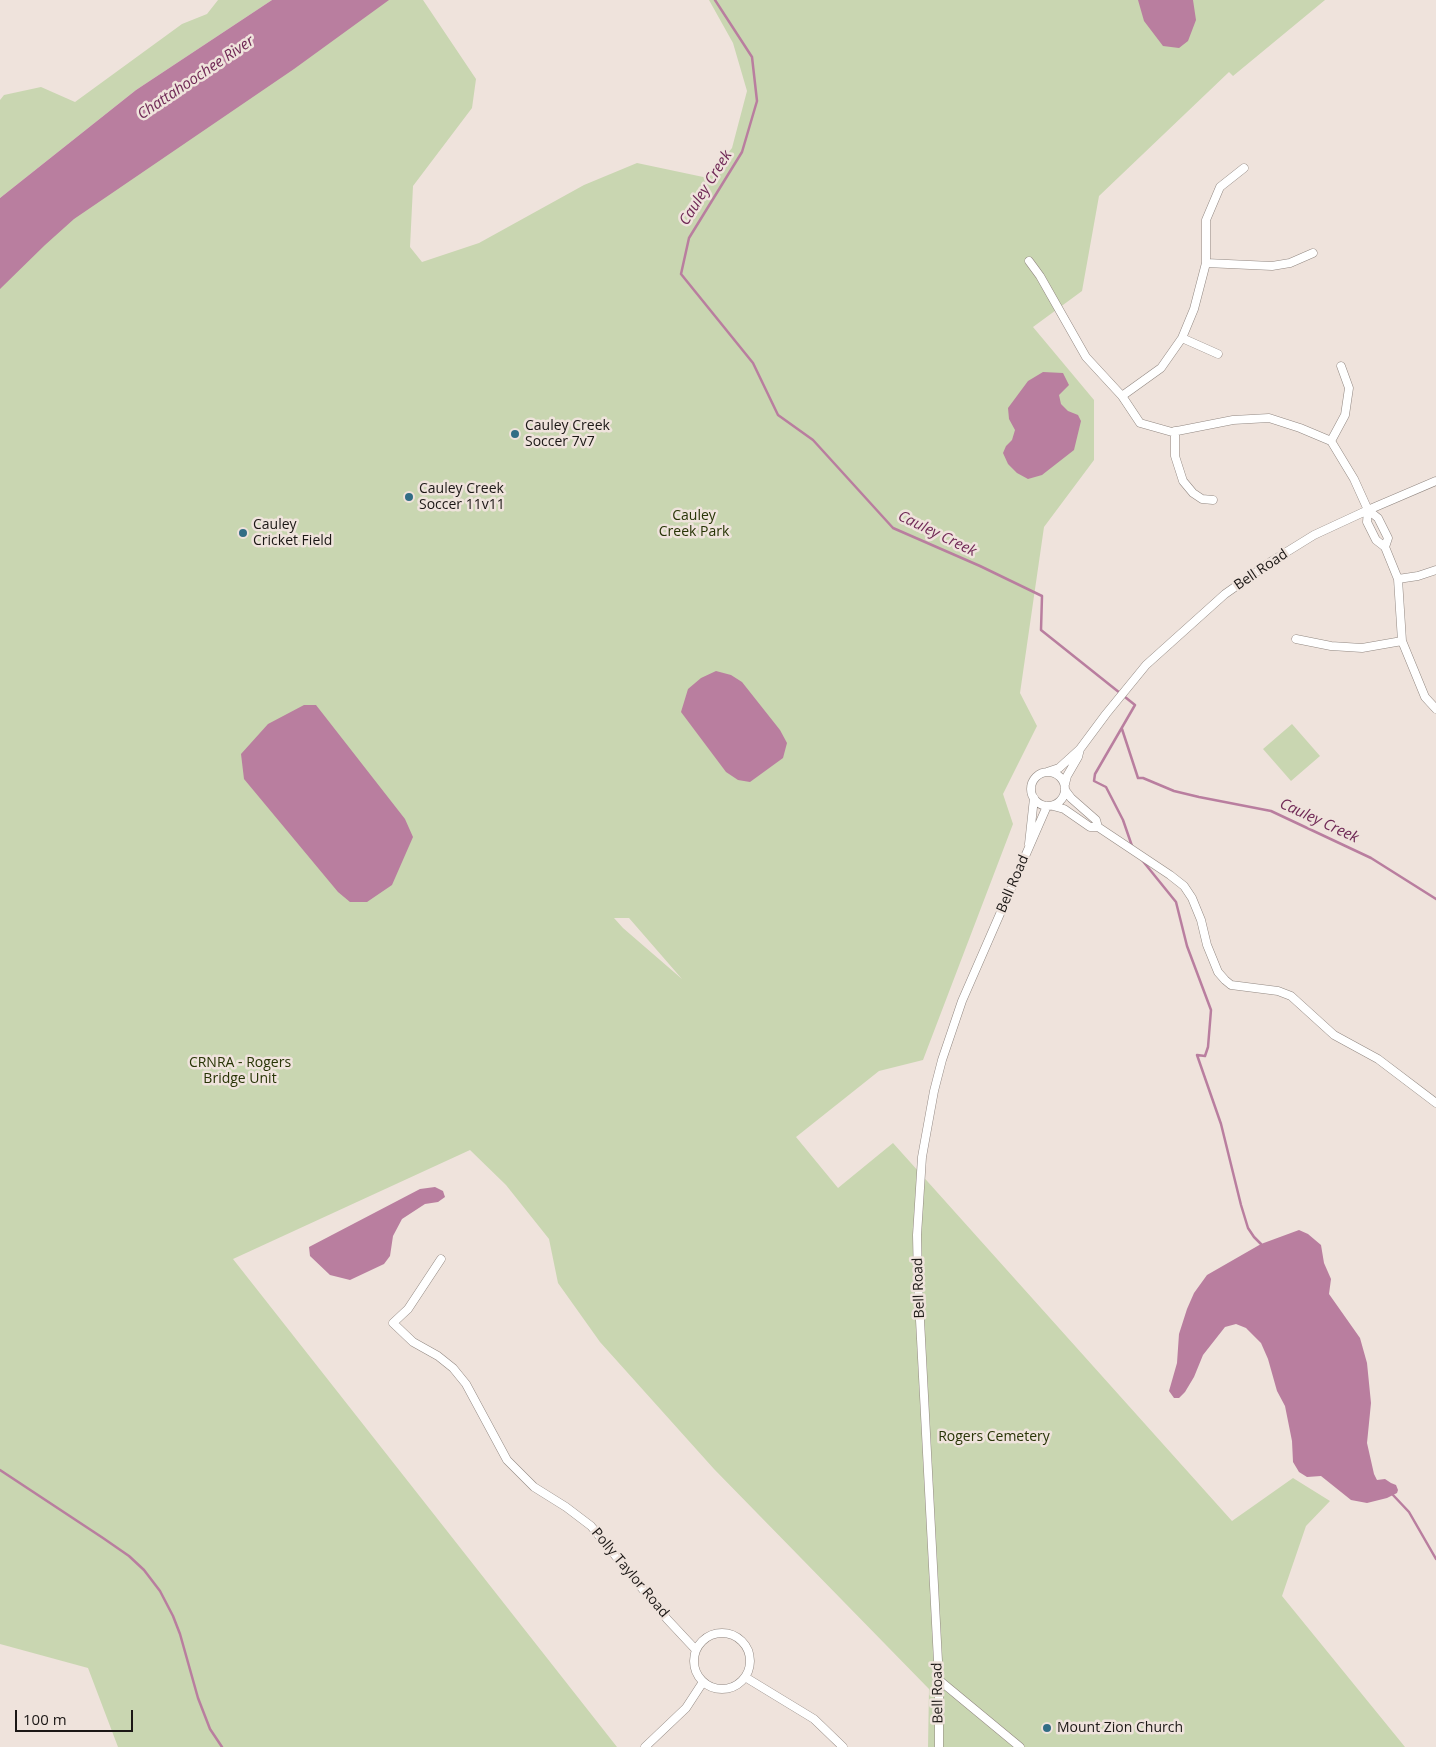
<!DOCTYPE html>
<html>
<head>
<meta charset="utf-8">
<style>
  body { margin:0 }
  #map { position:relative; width:1436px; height:1747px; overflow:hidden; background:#efe3dc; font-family:"Open Sans",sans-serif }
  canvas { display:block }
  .scale { position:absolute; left:15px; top:1710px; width:118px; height:22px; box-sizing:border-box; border:2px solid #1b1715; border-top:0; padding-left:6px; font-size:15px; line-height:18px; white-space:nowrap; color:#1b1715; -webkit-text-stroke:4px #efe3dc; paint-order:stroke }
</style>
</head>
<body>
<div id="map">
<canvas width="1436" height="1747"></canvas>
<div class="scale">100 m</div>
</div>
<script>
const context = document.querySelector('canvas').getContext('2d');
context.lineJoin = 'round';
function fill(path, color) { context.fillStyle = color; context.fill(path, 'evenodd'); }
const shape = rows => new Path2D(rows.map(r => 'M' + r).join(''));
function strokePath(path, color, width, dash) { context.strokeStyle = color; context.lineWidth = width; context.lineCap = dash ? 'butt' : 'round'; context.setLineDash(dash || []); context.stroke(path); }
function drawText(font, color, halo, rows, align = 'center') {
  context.font = font + ' "Open Sans",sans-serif'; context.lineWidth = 5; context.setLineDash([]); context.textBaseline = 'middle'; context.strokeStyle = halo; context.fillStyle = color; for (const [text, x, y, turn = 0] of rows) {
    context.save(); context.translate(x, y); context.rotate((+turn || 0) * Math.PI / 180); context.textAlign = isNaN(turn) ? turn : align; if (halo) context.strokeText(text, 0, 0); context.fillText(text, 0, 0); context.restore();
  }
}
const green = shape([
  [218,0,272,0,136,90,0,198,0,100,4,95,41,87,75,102,182,24,207,14],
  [375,0,423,0,476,79,472,108,413,186,410,247,422,262,479,243,584,185,637,163,708,178,732,148,747,91,733,43,709,0,1325,0,1233,76,1229,72,1099,196,1082,291,1033,327,1094,400,1094,460,1044,527,1020,693,1037,726,1003,794,1013,824,923,1060,879,1071,796,1137,838,1188,893,1143,1232,1521,1293,1478,1330,1501,1306,1526,1282,1596,1405,1747,928,1747,929,1689,714,1469,600,1342,558,1283,549,1239,506,1185,470,1150,233,1259,617,1747,118,1747,88,1668,0,1644,0,268],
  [614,918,629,918,682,979,623,928],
  [1292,724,1320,756,1291,781,1263,749]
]);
const water = shape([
  [272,0,389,0,294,69,74,219,45,245,0,289,0,198,136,90],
  [1138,0,1193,0,1196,20,1188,41,1179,48,1163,46,1144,21],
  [1043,372,1063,373,1069,385,1059,395,1061,404,1068,411,1078,415,1081,421,1074,450,1042,475,1028,479,1017,473,1008,464,1003,453,1006,446,1012,440,1015,430,1009,419,1008,408,1028,381],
  [716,671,731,675,742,682,780,730,787,743,783,758,750,782,738,780,726,772,681,712,688,689,701,678],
  [304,705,316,705,405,819,413,837,392,885,367,902,350,902,338,892,244,779,241,754,268,724],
  [435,1187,443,1191,445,1197,438,1202,425,1204,402,1219,393,1236,390,1256,384,1264,350,1280,330,1275,310,1256,309,1247,420,1189],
  [1299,1230,1308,1234,1321,1245,1324,1263,1331,1279,1329,1294,1360,1338,1367,1363,1371,1403,1367,1443,1374,1474,1377,1480,1385,1479,1391,1483,1396,1485,1398,1490,1397,1493,1387,1498,1367,1503,1351,1500,1321,1476,1307,1477,1299,1472,1293,1462,1292,1441,1285,1406,1277,1391,1268,1359,1261,1343,1246,1328,1236,1324,1225,1327,1203,1355,1194,1377,1185,1392,1179,1398,1174,1398,1169,1391,1177,1363,1179,1334,1187,1309,1194,1293,1207,1275,1261,1244]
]);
const stream = shape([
  [715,0,752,57,757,101,742,152,689,238,681,274,753,363,778,415,813,440,893,528,980,566,1042,596,1041,630,1135,705,1095,774,1094,781,1106,787,1123,820,1132,846],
  [1122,729,1138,778,1143,778,1174,791,1199,797,1271,811,1371,858,1436,899],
  [1142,860,1176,902,1187,946,1211,1010,1208,1047,1205,1056,1197,1055,1221,1124,1241,1205,1248,1228,1254,1237,1261,1244],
  [0,1470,103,1538,129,1556,144,1570,160,1591,173,1616,180,1634,198,1698,210,1729,222,1747],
  [1393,1495,1409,1512,1436,1559]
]);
const minor = shape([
  [1029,261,1040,276,1086,357,1122,396,1140,423,1172,432,1233,420,1269,418,1300,428,1331,441,1354,479,1368,510,1378,518,1388,538,1385,547,1398,579,1402,641,1425,697,1436,709],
  [1206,263,1272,266,1290,263,1313,253],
  [1182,338,1218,354],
  [1122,396,1161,368,1182,338,1194,309,1206,263,1206,220,1220,187,1244,168],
  [1175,431,1175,456,1183,481,1193,493,1202,499,1213,500],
  [1331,441,1345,415,1349,388,1341,366],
  [1368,510,1367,522,1376,540,1385,547],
  [1398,579,1418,576,1436,570],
  [1296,639,1331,646,1362,648,1402,641],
  [1047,772,1059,768,1080,749,1106,714,1146,665,1225,594,1272,561,1314,535,1368,510,1436,481],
  '1031 789a17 17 0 1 1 34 0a17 17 0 1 1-34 0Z',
  [1065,784,1067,776,1078,757,1080,749],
  [1065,790,1071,798,1096,820,1098,827],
  [1053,806,1064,809,1090,827,1098,827],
  [1098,827,1170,875,1184,886,1192,898,1201,920,1207,945,1218,972,1225,980,1231,985,1278,991,1291,996,1334,1035,1378,1059,1436,1103],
  [1029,844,1034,798],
  [441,1259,408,1309,393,1323,413,1342,438,1356,453,1368,466,1384,507,1460,534,1487,566,1507,591,1526,667,1619,696,1650],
  '694 1661a28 28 0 1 1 56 0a28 28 0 1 1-56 0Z',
  [745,1677,814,1719,843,1747],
  [939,1680,1020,1747],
  [645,1747,686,1708,703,1682],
  [939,1747,939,1680,918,1282,917,1235,922,1157,934,1091,942,1060,962,1001,1047,806]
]);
const markers = [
  [515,434,5,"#326d85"],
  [409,497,5,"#326d85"],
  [243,533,5,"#326d85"],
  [1047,1728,5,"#326d85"]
];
const poiNames = [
  ["Cauley Creek",525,426],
  ["Soccer 7v7",525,442],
  ["Cauley Creek",419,489],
  ["Soccer 11v11",419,505],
  ["Cauley",253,525],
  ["Cricket Field",253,541],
  ["Mount Zion Church",1057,1728]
];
const parkNames = [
  ["Cauley",694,516],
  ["Creek Park",694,532],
  ["CRNRA - Rogers",240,1063],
  ["Bridge Unit",240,1079],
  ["Rogers Cemetery",994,1437]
];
const streetNames = [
  ["Bell Road",1261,570,-34],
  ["Bell Road",1013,884,-67],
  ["Bell Road",919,1288,-92],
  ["Polly Taylor Road",630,1573,50],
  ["Bell Road",938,1693,-91]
];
const waterNames = [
  ["Chattahoochee River",196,78,-34],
  ["Cauley Creek",706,188,-58],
  ["Cauley Creek",937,534,26],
  ["Cauley Creek",1319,821,25]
];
fill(green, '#c9d6b1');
fill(water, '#b97e9f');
strokePath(stream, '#b97e9f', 2.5);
strokePath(minor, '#928882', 9);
strokePath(minor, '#fff', 8);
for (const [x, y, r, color] of markers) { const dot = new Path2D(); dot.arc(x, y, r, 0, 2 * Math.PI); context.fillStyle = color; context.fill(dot); strokePath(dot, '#efe3dc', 2); }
drawText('14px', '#1b1715', '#efe3dc', poiNames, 'left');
drawText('14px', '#283406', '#efe3dc', parkNames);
drawText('14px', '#1b1715', '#efe3dc', streetNames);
drawText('italic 15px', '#702956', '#efe3dc', waterNames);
</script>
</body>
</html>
